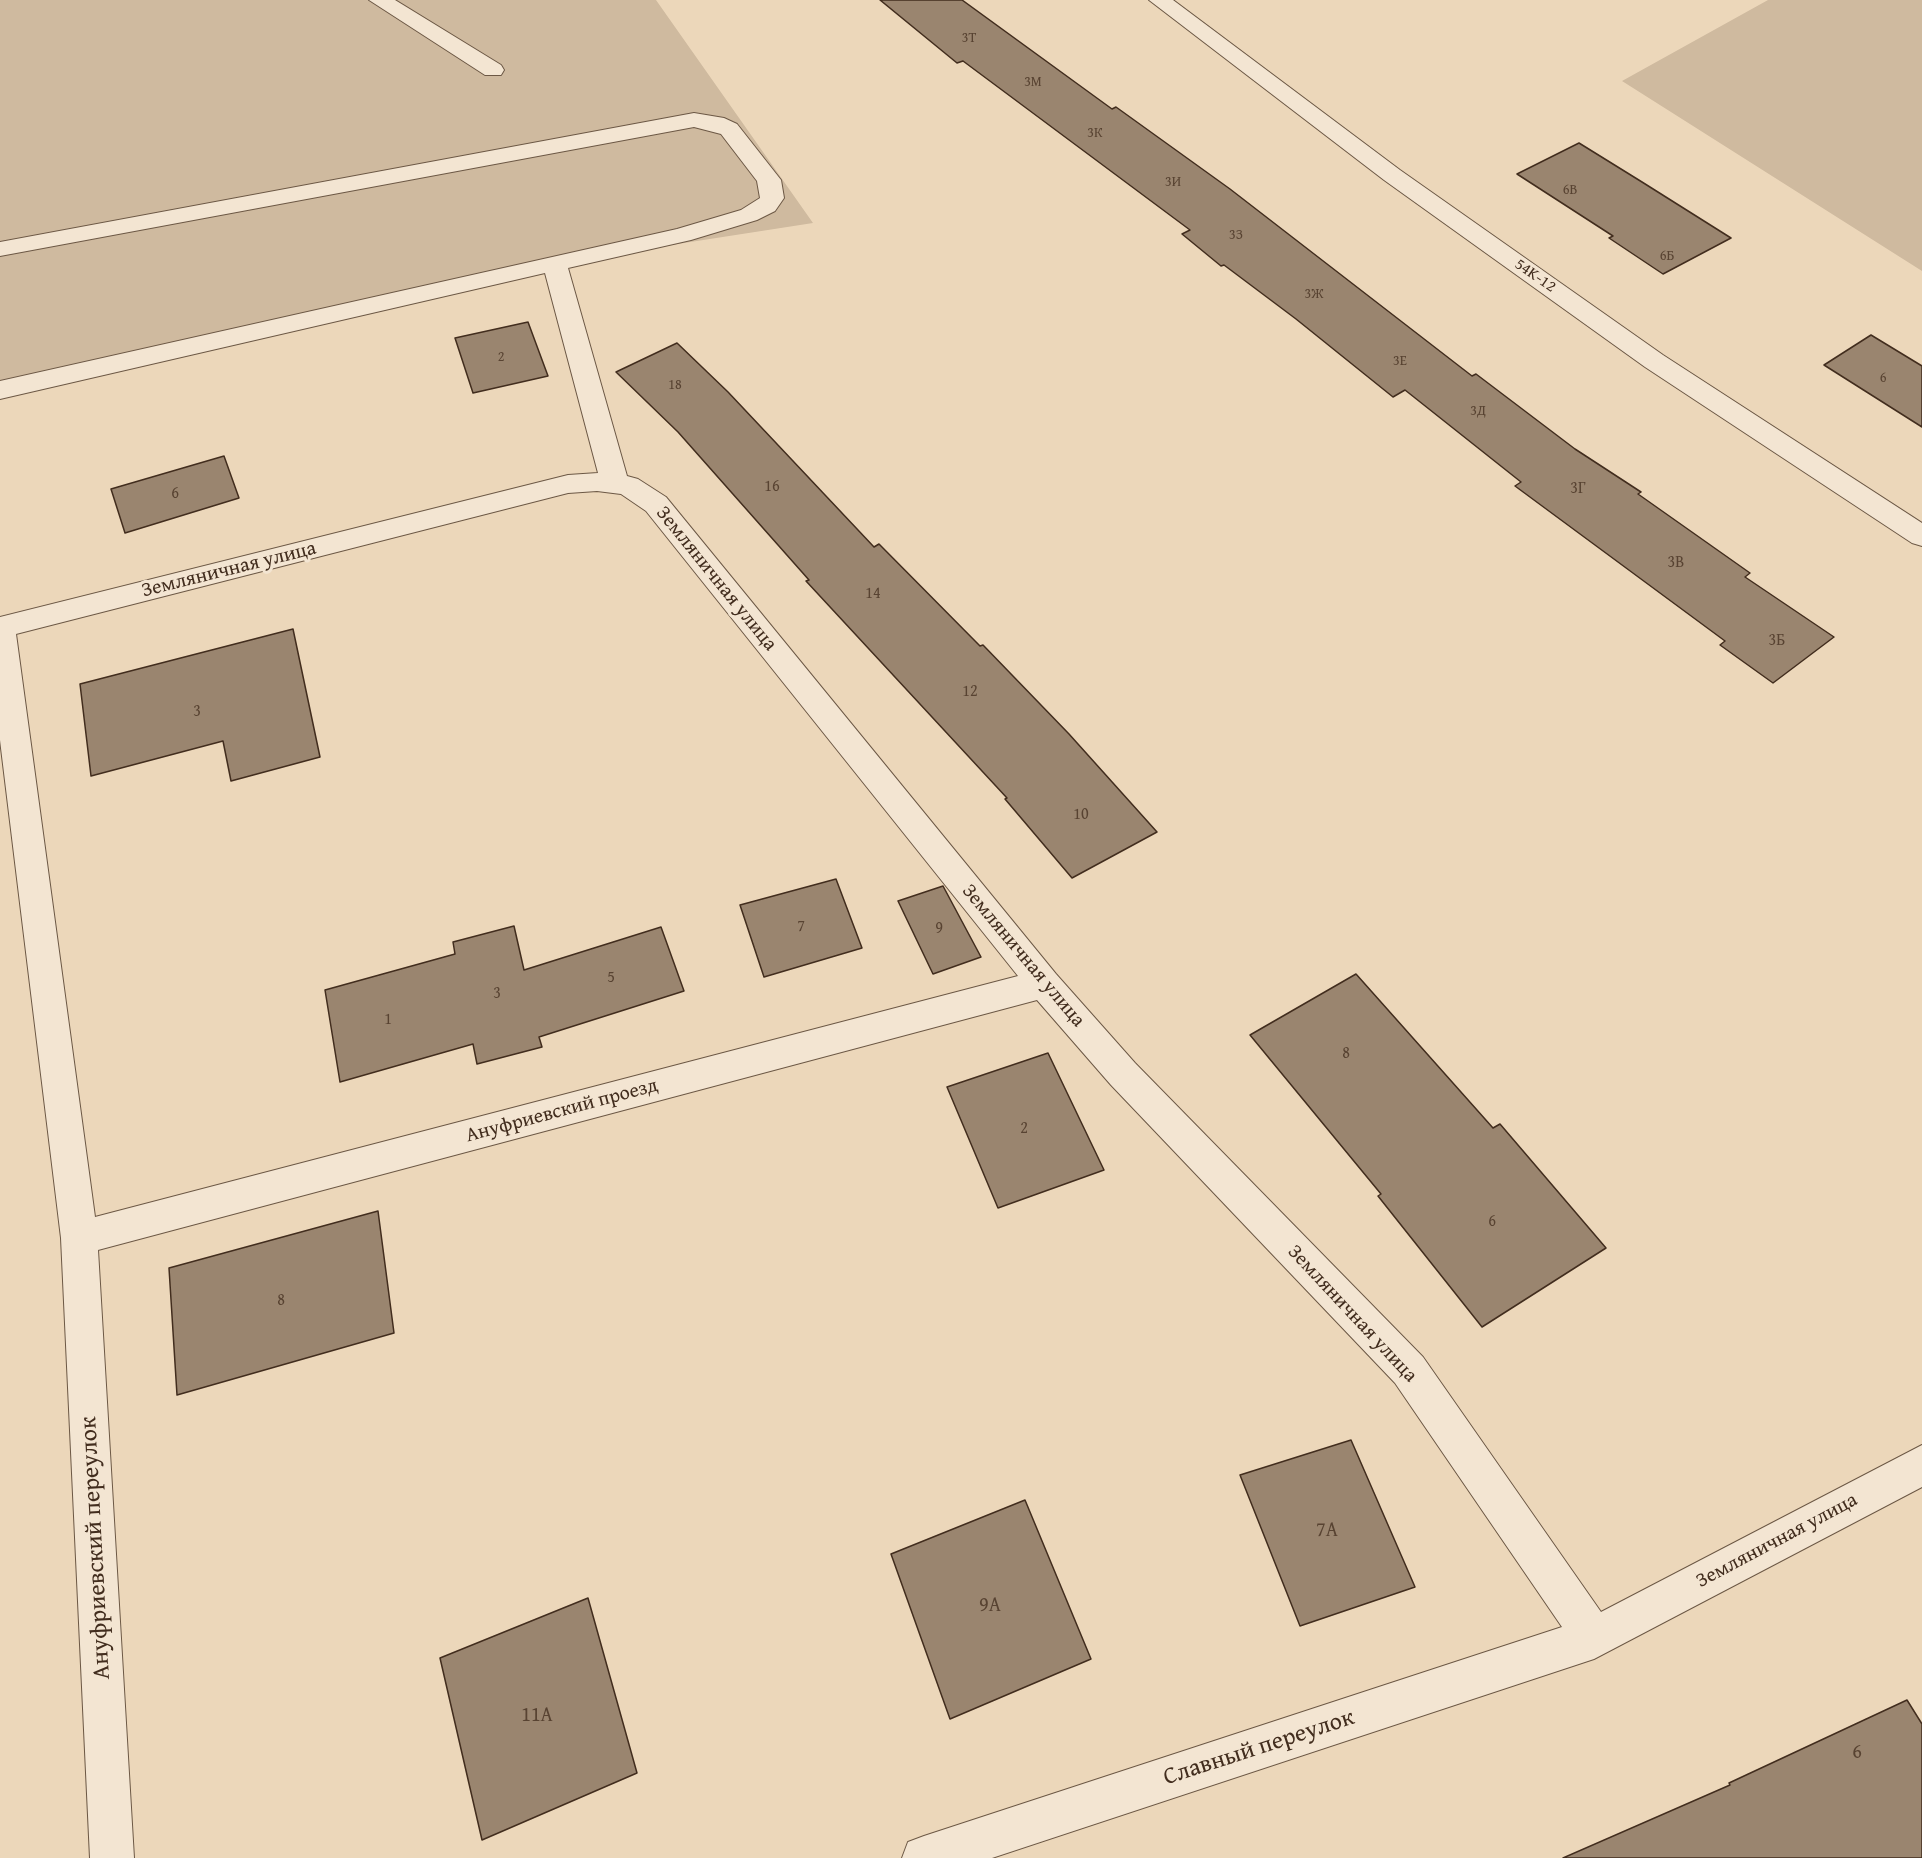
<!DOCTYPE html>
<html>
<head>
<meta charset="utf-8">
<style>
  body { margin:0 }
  canvas { display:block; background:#ecd7ba }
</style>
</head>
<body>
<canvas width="1922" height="1858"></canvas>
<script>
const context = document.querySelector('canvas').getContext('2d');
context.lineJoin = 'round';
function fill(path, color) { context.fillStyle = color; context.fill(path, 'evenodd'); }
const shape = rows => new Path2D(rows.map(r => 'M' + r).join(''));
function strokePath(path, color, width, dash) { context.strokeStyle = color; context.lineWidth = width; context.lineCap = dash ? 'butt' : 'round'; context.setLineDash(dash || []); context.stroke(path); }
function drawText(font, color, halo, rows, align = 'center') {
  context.font = font + ' "Gentium Book Plus",serif'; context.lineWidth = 6; context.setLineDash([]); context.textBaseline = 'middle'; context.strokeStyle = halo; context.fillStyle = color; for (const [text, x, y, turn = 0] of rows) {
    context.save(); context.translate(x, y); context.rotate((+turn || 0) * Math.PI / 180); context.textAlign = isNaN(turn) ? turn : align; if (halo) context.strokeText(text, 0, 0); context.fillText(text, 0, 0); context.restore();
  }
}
const green = shape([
  [0,0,656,0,813,223,555,263,0,390],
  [1768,0,1922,0,1922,271,1622,81]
]);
const building = shape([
  [880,0,962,0,1112,109,1116,107,1230,189,1472,376,1476,374,1575,449,1641,492,1638,494,1750,573,1745,577,1834,637,1773,683,1720,645,1725,641,1515,486,1521,482,1405,390,1393,397,1296,319,1224,265,1221,266,1182,234,1190,230,963,61,957,63,880,0],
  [1579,143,1642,182,1731,238,1663,274,1609,238,1613,236,1517,174,1579,143],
  [528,322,548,376,473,393,455,338,528,322],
  [1871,335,1922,366,1922,427,1824,365,1871,335],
  [677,343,728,392,874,547,879,544,980,646,983,645,1069,734,1157,832,1072,878,1005,799,1007,798,806,581,809,580,678,432,616,372,677,343],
  [224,456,239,498,125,533,111,489,224,456],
  [293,629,320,757,231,781,223,741,91,776,80,684,293,629],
  [836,879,862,948,764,977,740,905,836,879],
  [943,886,981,957,933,974,898,901,943,886],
  [514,926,524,970,661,927,684,991,539,1037,542,1047,477,1064,473,1044,340,1082,325,990,455,954,453,942,514,926],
  [1356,974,1493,1128,1500,1124,1606,1248,1482,1327,1378,1196,1381,1194,1250,1035,1356,974],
  [1048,1053,1104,1170,998,1208,947,1087,1048,1053],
  [378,1211,394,1333,177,1395,169,1268,378,1211],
  [1351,1440,1415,1587,1300,1626,1240,1475,1351,1440],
  [1025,1500,1091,1659,950,1719,891,1554,1025,1500],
  [588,1598,637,1773,482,1840,440,1658,588,1598],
  [1907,1700,1922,1724,1922,1858,1563,1858,1730,1785,1729,1783,1907,1700]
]);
const minor = shape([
  [369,0,395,0,501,65,504,70,501,75,485,75,369,0],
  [1149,0,1173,0,1400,170,1663,355,1922,523,1922,546,1912,543,1645,367,1384,180,1149,0],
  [694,113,724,118,737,124,781,180,784,198,775,211,757,220,691,240,568,268,627,476,638,479,666,497,1056,974,1135,1063,1423,1357,1601,1612,1922,1445,1922,1487,1594,1659,992,1858,902,1858,908,1842,924,1836,1562,1627,1395,1383,1111,1085,1037,1000,98,1250,134,1858,90,1858,61,1238,0,740,0,617,568,475,598,473,545,273,0,399,0,381,677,229,741,210,760,198,757,181,721,134,694,127,0,256,0,242,694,113],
  [597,491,621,494,646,511,1018,976,95,1217,16,634,568,493,597,491]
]);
const farNumbernames = [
  ["3Т",969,38],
  ["3М",1033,82],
  ["3К",1095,133],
  ["3И",1173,182],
  ["6В",1570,190],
  ["3З",1236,235],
  ["6Б",1667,256],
  ["3Ж",1314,294],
  ["2",501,357],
  ["3Е",1400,361],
  ["6",1883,378],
  ["18",675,385],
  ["3Д",1478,411]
];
const farStreetnames = [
  ["54K-12",1535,276,35]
];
const numberNames = [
  ["16",772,487],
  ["3Г",1578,489],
  ["6",175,494],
  ["3В",1676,563],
  ["14",873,594],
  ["3Б",1777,641],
  ["12",970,692],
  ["3",197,712],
  ["10",1081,815],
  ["7",801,927],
  ["9",939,929],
  ["5",611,978],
  ["3",497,994],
  ["1",388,1020],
  ["8",1346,1054],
  ["2",1024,1129],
  ["6",1492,1222],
  ["8",281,1301]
];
const streetNames = [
  ["Земляничная улица",229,570,-14],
  ["Земляничная улица",716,579,51],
  ["Земляничная улица",1023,956,50],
  ["Ануфриевский проезд",562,1111,-15],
  ["Земляничная улица",1352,1314,47],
  ["Земляничная улица",1777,1541,-28]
];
const nearNumbernames = [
  ["7А",1327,1531],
  ["9А",990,1606],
  ["11А",537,1716],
  ["6",1857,1753]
];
const nearStreetnames = [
  ["Ануфриевский переулок",96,1548,-93],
  ["Славный переулок",1259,1748,-18]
];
fill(green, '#cfba9f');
fill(building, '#9a856f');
strokePath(building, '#422d1e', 1.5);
strokePath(minor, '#6c5845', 2);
fill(minor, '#f3e5d2');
drawText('14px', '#584332', null, farNumbernames);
drawText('16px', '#422d1e', '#f3e5d2', farStreetnames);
drawText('16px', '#584332', null, numberNames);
drawText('20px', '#422d1e', '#f3e5d2', streetNames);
drawText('20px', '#584332', null, nearNumbernames);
drawText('24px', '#422d1e', '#f3e5d2', nearStreetnames);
</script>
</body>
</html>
